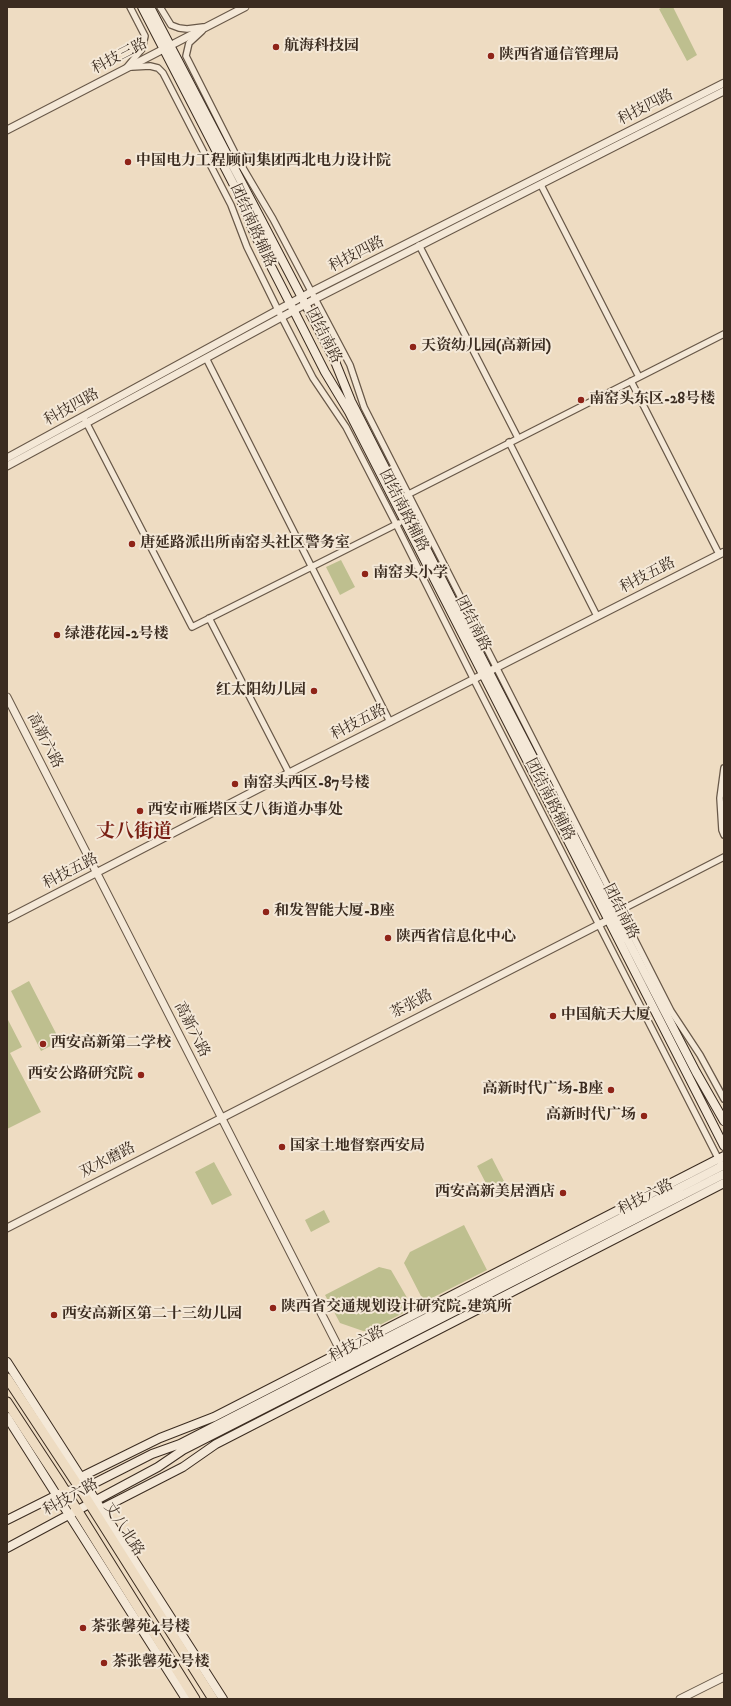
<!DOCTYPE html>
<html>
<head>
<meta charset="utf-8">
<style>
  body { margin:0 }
  #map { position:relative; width:731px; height:1706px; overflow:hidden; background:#eedcc2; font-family:"IM FELL DW Pica",serif }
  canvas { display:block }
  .frame { position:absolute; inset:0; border:8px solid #3b2c20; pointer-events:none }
</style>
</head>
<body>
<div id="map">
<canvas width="731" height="1706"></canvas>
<div class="frame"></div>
</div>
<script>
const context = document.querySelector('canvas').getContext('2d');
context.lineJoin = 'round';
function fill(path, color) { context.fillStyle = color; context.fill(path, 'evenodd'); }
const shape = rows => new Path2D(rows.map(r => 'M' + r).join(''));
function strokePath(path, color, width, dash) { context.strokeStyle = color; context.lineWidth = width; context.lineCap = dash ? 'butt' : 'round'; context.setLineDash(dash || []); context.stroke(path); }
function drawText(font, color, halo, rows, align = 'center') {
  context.font = font + ' "IM FELL DW Pica","Noto Serif SC",serif'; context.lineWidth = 4; context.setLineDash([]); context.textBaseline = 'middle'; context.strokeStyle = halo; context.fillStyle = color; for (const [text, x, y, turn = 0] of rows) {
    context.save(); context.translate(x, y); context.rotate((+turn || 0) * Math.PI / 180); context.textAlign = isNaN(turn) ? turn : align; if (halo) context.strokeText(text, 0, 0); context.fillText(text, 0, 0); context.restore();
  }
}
const green = shape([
  [663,7,673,7,697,55,687,61,659,9],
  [341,560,355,587,340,595,326,567],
  [29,981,60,1041,41,1051,11,991],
  [7,1018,22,1047,10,1053,41,1112,7,1129],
  [492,1158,506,1185,491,1193,477,1166],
  [214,1162,232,1195,212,1205,195,1172],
  [324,1210,330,1222,311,1232,305,1220],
  [464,1225,487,1270,424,1302,404,1263,410,1252],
  [379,1267,391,1270,413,1308,366,1332,340,1323,325,1295]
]);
const minor = shape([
  [160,7,171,25,179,28,187,29,203,27],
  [202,31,189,43,186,56,240,163,273,219,350,365,364,407,671,1011,700,1055,724,1099],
  [127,67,142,49,145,36,130,7],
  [132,67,150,66,158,68,163,73,231,205,247,247,278,310,313,378,346,427,396,524,474,680,720,1162],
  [541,185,639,377],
  [419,245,518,438],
  [206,358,390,722],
  [631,381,719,554],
  [85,420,192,627,399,523],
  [509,442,597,616],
  [401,498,724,334],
  [209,618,289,773],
  [724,768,720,798,722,830,724,835],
  [617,912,724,857]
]);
const tertiary = shape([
  [7,130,245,7],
  [7,458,311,292,724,83],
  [7,466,315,299,724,91],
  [7,697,343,1356],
  [7,919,289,773,724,552],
  [7,1228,608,920,612,915],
  [680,1699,724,1677]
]);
const secondary = shape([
  [142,7,238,193,255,235,294,311,325,372,349,412,724,1146],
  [150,7,334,359,351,401,489,672,696,1072,724,1121],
  [7,1362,223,1699],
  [7,1417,186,1699],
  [81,1490,81,1477,160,1438,214,1417,724,1156],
  [89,1503,101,1509,183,1467,216,1444,724,1183],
  [7,1520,65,1491,81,1490,152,1454,180,1444,724,1165],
  [7,1548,158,1467,183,1450,724,1174]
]);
const primary = shape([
  [7,1378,81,1490,213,1699],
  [7,1402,59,1481,195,1699]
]);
const markers = [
  [276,47,4,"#8f2418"],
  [491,56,4,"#8f2418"],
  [128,162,4,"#8f2418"],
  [413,347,4,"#8f2418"],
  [581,400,4,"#8f2418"],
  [132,544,4,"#8f2418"],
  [365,574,4,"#8f2418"],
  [57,635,4,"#8f2418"],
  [314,691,4,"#8f2418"],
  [235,784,4,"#8f2418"],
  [140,811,4,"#8f2418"],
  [266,912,4,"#8f2418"],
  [388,938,4,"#8f2418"],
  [553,1016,4,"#8f2418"],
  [43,1044,4,"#8f2418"],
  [141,1075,4,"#8f2418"],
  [611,1090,4,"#8f2418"],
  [644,1116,4,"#8f2418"],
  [282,1147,4,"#8f2418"],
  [563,1193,4,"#8f2418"],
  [273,1308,4,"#8f2418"],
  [54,1315,4,"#8f2418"],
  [83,1628,4,"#8f2418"],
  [104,1663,4,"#8f2418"]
];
const poiNames = [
  ["航海科技园",284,47],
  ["陕西省通信管理局",499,56],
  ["中国电力工程顾问集团西北电力设计院",136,162],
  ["天资幼儿园(高新园)",421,347],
  ["南窑头东区-28号楼",589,400],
  ["唐延路派出所南窑头社区警务室",140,544],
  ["南窑头小学",373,574],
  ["绿港花园-2号楼",65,635],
  ["红太阳幼儿园",306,691,"right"],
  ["南窑头西区-87号楼",243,784],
  ["西安市雁塔区丈八街道办事处",148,811],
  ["和发智能大厦-B座",274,912],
  ["陕西省信息化中心",396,938],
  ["中国航天大厦",561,1016],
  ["西安高新第二学校",51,1044],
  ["西安公路研究院",133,1075,"right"],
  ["高新时代广场-B座",603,1090,"right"],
  ["高新时代广场",636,1116,"right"],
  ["国家土地督察西安局",290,1147],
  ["西安高新美居酒店",555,1193,"right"],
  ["陕西省交通规划设计研究院-建筑所",281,1308],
  ["西安高新区第二十三幼儿园",62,1315],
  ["茶张馨苑4号楼",91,1628],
  ["茶张馨苑5号楼",112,1663]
];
const streetNames = [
  ["科技三路",120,57,-27],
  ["科技四路",646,108,-27],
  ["团结南路辅路",252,226,66],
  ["科技四路",357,255,-27],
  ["团结南路",323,336,63],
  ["科技四路",72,408,-29],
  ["团结南路辅路",403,511,63],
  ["科技五路",648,576,-27],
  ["团结南路",472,624,63],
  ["科技五路",359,723,-27],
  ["高新六路",44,741,63],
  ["团结南路辅路",549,800,63],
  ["科技五路",71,872,-27],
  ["团结南路",620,912,63],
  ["茶张路",412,1005,-27],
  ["高新六路",191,1030,63],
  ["双水磨路",108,1161,-27],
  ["科技六路",646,1198,-27],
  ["科技六路",357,1345,-27],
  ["科技六路",71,1498,-29],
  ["丈八北路",123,1530,57]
];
const districtNames = [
  ["丈八街道",134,833]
];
fill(green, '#bebf8f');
strokePath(minor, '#685848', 8);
strokePath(tertiary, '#685848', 9);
strokePath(secondary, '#3b2c20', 10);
strokePath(primary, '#3b2c20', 11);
strokePath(minor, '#f4e8d7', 5.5);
strokePath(tertiary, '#f4e8d7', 7);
strokePath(secondary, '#f4e8d7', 8);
strokePath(primary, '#eedcc2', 9);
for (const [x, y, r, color] of markers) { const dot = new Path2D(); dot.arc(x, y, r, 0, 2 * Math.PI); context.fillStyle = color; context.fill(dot); strokePath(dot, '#f4e8d7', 1.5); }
drawText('bold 15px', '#3b2c20', '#f4e8d7', poiNames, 'left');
drawText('15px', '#3b2c20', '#f4e8d7', streetNames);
drawText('bold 19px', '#7a1f14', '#f4e8d7', districtNames);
</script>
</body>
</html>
